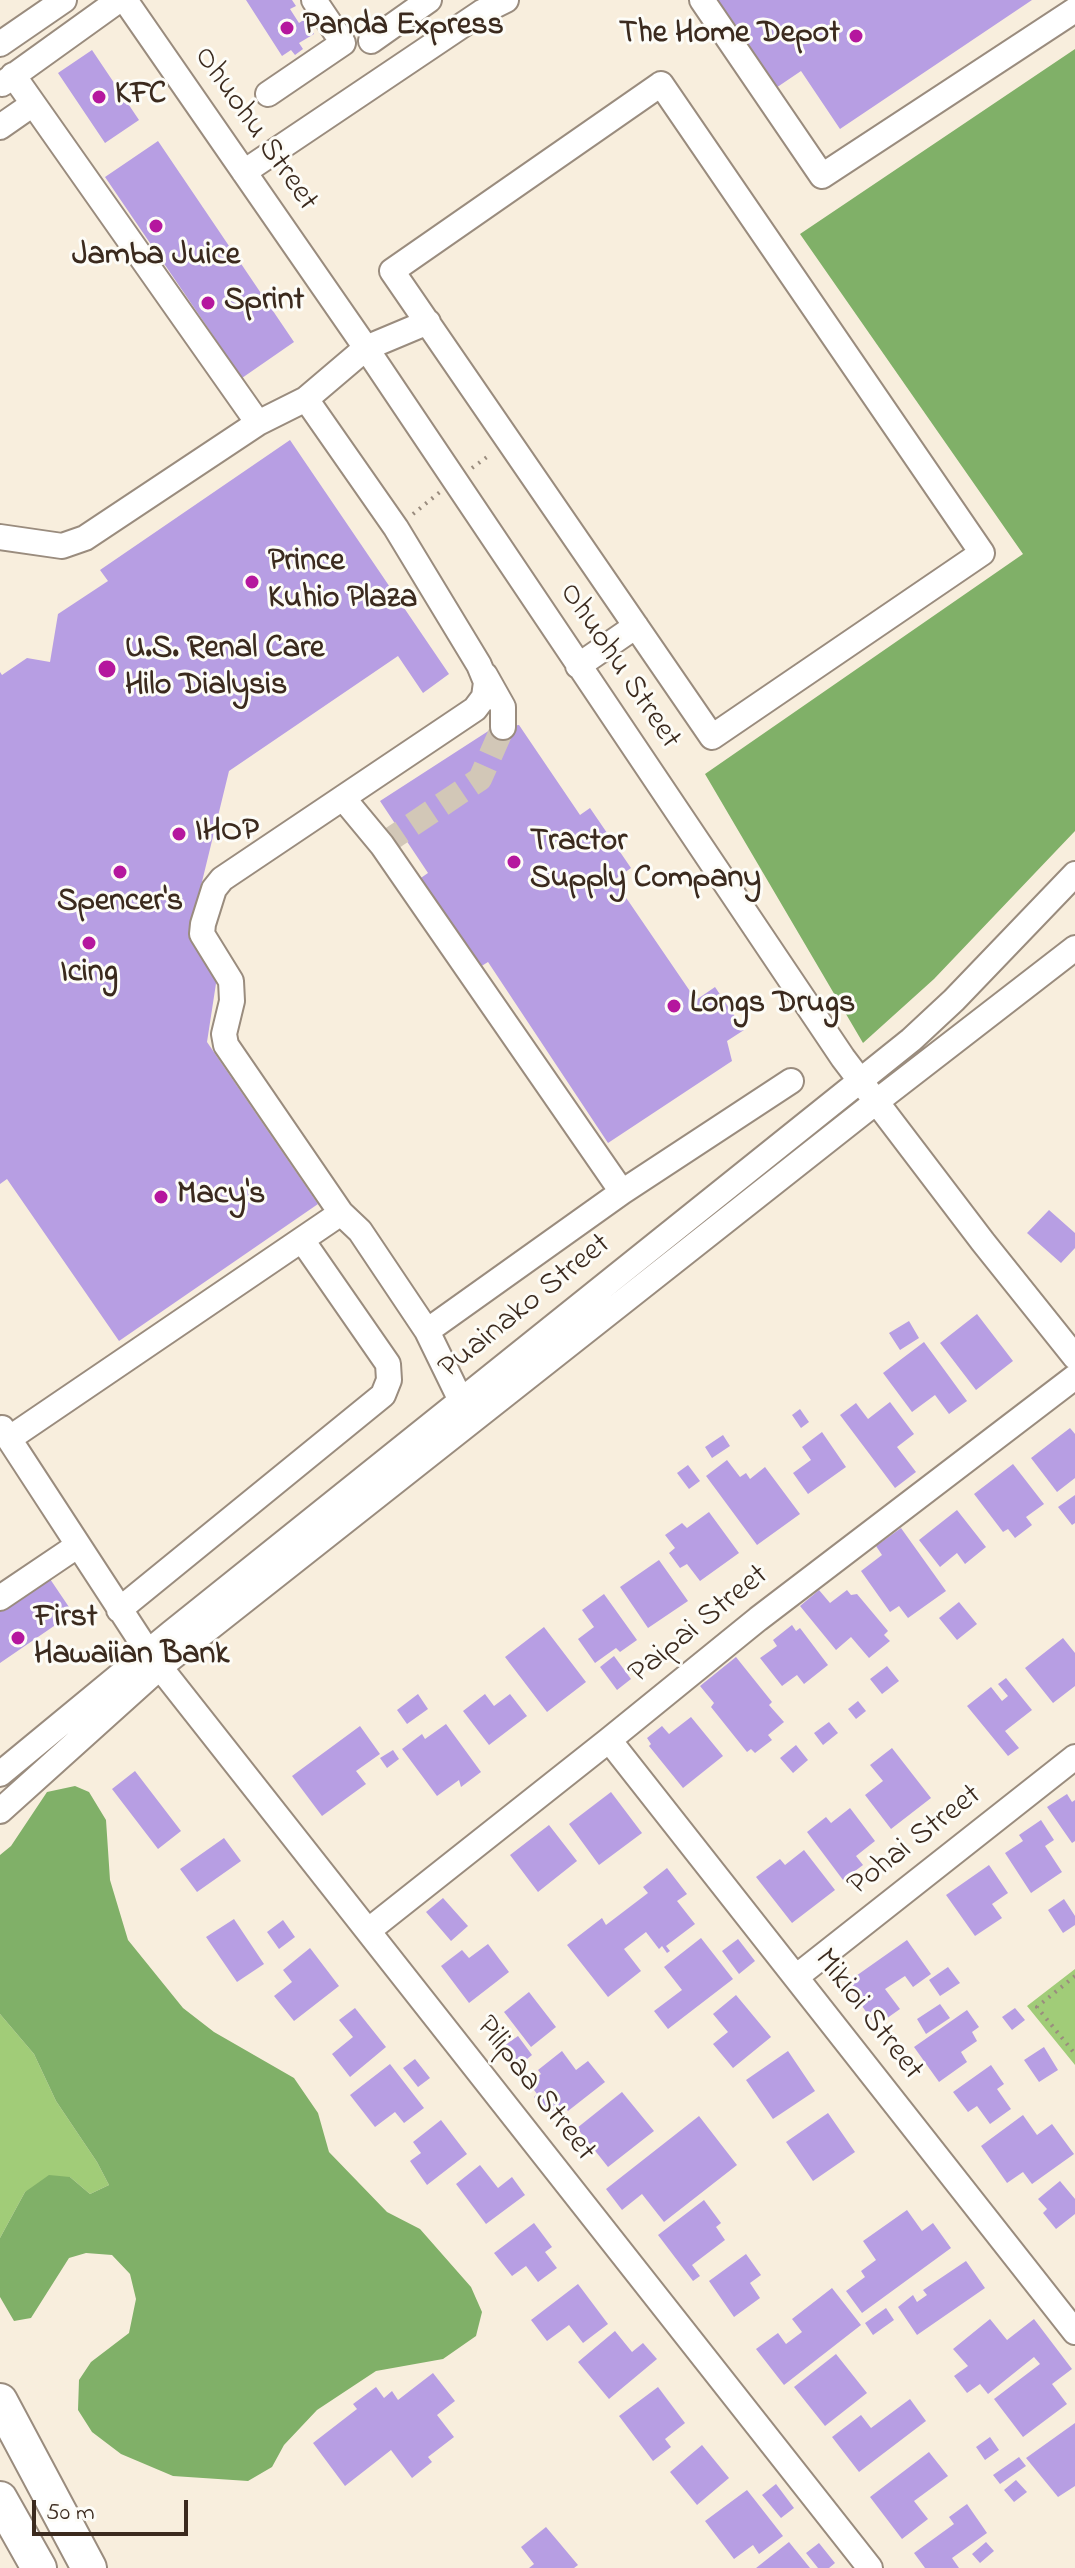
<!DOCTYPE html>
<html>
<head>
<meta charset="utf-8">
<style>
  body { margin:0 }
  #map { position:relative; width:1075px; height:2568px; overflow:hidden; background:#f8eedd; font-family:"Indie Flower",sans-serif }
  canvas { display:block }
  .scale { position:absolute; left:32px; top:2500px; width:156px; height:36px; box-sizing:border-box; border:4px solid #3b2a1e; border-top:0; padding-left:10px; font-size:24px; line-height:28px; white-space:nowrap; color:#3b2a1e; -webkit-text-stroke:6px #fdfcf7; paint-order:stroke }
</style>
</head>
<body>
<div id="map">
<canvas width="1075" height="2568"></canvas>
<div class="scale">50 m</div>
</div>
<script>
const context = document.querySelector('canvas').getContext('2d');
context.lineJoin = 'round';
function fill(path, color) { context.fillStyle = color; context.fill(path, 'evenodd'); }
const shape = rows => new Path2D(rows.map(r => 'M' + r).join(''));
function strokePath(path, color, width, dash) { context.strokeStyle = color; context.lineWidth = width; context.lineCap = dash ? 'butt' : 'round'; context.setLineDash(dash || []); context.stroke(path); }
function drawText(font, color, halo, rows, align = 'center') {
  context.font = font + ' "Indie Flower",sans-serif'; context.lineWidth = 6; context.setLineDash([]); context.textBaseline = 'middle'; context.strokeStyle = halo; context.fillStyle = color; for (const [text, x, y, turn = 0] of rows) {
    context.save(); context.translate(x, y); context.rotate((+turn || 0) * Math.PI / 180); context.textAlign = isNaN(turn) ? turn : align; if (halo) context.strokeText(text, 0, 0); context.fillText(text, 0, 0); context.restore();
  }
}
const green = shape([
  [1075,1969,1075,2065,1027,2006],
  [0,2014,34,2054,56,2101,97,2162,109,2185,90,2194,70,2177,25,2192,0,2238]
]);
const forest = shape([
  [1075,49,1075,831,934,979,863,1043,705,774,1023,554,800,234],
  [75,1786,89,1792,106,1820,110,1880,128,1940,183,2008,214,2032,294,2078,318,2113,329,2152,387,2212,420,2229,471,2287,482,2312,476,2336,443,2359,376,2371,317,2410,284,2445,272,2467,248,2481,173,2476,121,2454,92,2432,78,2410,79,2380,91,2362,129,2333,136,2299,130,2274,112,2255,86,2253,69,2258,31,2318,14,2321,0,2297,0,2238,25,2192,49,2175,70,2177,90,2194,109,2185,97,2162,56,2101,34,2054,0,2014,0,1855,11,1846,47,1792]
]);
const building = shape([
  [246,0,292,0,296,6,290,9,299,23,305,19,314,34,299,43,303,49,295,55,291,50,282,56],
  [708,0,1032,0,840,129,801,71,770,92],
  [92,50,139,120,105,143,58,73],
  [158,141,294,342,242,378,105,177],
  [290,440,449,674,423,693,398,656,229,771,189,935,217,977,207,1042,318,1204,119,1341,7,1179,0,1184,0,672,2,675,27,658,50,662,58,614,108,581,100,570],
  [519,725,580,815,590,808,631,868,614,880,696,1000,715,987,744,1030,727,1041,732,1061,608,1143,488,962,475,970,415,882,428,873,380,801,493,728],
  [1049,1210,1075,1233,1075,1248,1061,1263,1027,1233],
  [977,1314,1013,1361,976,1390,940,1343],
  [909,1321,919,1338,900,1350,889,1333],
  [924,1342,967,1401,949,1414,935,1395,912,1412,883,1373],
  [890,1402,914,1434,897,1447,916,1472,895,1488,840,1415,856,1403,868,1419],
  [800,1409,809,1422,801,1428,792,1415],
  [1070,1428,1075,1434,1075,1478,1057,1492,1031,1458],
  [822,1432,846,1467,808,1494,793,1473,811,1460,802,1447],
  [723,1435,730,1446,712,1458,705,1447],
  [727,1460,740,1477,746,1473,750,1479,765,1467,800,1514,757,1545,706,1476],
  [1013,1464,1044,1504,1026,1517,1032,1525,1015,1538,1008,1529,1003,1532,974,1494],
  [688,1465,700,1481,689,1489,677,1473],
  [1075,1495,1075,1523,1072,1525,1058,1507],
  [957,1510,986,1547,965,1564,957,1553,940,1567,919,1540],
  [709,1512,739,1553,700,1581,687,1564,680,1568,669,1553,675,1548,665,1535,682,1523,687,1528],
  [901,1528,946,1591,908,1618,899,1606,890,1612,861,1571,882,1555,876,1546],
  [659,1560,688,1601,648,1628,620,1587],
  [46,1573,73,1613,0,1663,0,1604],
  [819,1590,830,1603,847,1590,851,1595,857,1594,888,1631,884,1635,890,1641,869,1658,851,1637,836,1650,800,1606],
  [604,1594,637,1640,620,1652,616,1648,595,1663,578,1639,594,1627,582,1610],
  [959,1602,977,1624,957,1640,939,1618],
  [792,1625,796,1631,800,1628,828,1665,804,1684,797,1675,782,1686,760,1658,777,1646,773,1640],
  [544,1627,586,1682,547,1712,505,1657],
  [1063,1638,1075,1653,1075,1686,1053,1703,1025,1668],
  [614,1656,631,1679,617,1690,600,1667],
  [736,1657,772,1702,769,1705,784,1722,768,1735,772,1740,755,1753,751,1749,747,1752,711,1707,714,1703,700,1686],
  [887,1666,899,1681,882,1694,870,1679],
  [1006,1678,1032,1710,1005,1731,1019,1748,1008,1756,967,1706,991,1687,1002,1701,1008,1696,998,1684],
  [418,1694,428,1709,407,1724,397,1710],
  [485,1694,494,1706,510,1694,527,1716,489,1745,463,1711],
  [858,1701,866,1711,856,1719,848,1709],
  [691,1717,723,1756,683,1788,649,1746,651,1744,647,1738,662,1726,669,1734],
  [829,1722,838,1733,823,1745,814,1733],
  [446,1724,481,1772,461,1787,459,1780,437,1796,402,1749,422,1734,425,1739],
  [360,1726,380,1754,356,1771,366,1784,322,1816,292,1776],
  [796,1745,808,1760,793,1773,780,1758],
  [892,1748,931,1798,891,1829,865,1795,883,1781,870,1765],
  [393,1750,399,1759,387,1768,380,1758],
  [135,1771,181,1831,158,1849,112,1789],
  [611,1792,642,1833,599,1865,569,1824],
  [1067,1794,1072,1802,1075,1800,1075,1841,1072,1843,1047,1807],
  [850,1808,875,1841,856,1856,863,1865,843,1880,807,1832,826,1817,831,1823],
  [1041,1820,1054,1840,1045,1846,1062,1872,1031,1893,1005,1853,1023,1841,1019,1835],
  [549,1825,577,1861,538,1892,510,1855],
  [224,1838,241,1861,197,1892,180,1869],
  [804,1850,835,1890,792,1923,756,1877,780,1859,785,1865],
  [989,1865,1008,1893,992,1904,1002,1918,975,1936,946,1895],
  [667,1868,687,1894,677,1901,695,1924,666,1946,670,1951,667,1953,662,1946,659,1949,646,1932,624,1949,641,1971,608,1997,567,1945,602,1918,606,1925,648,1893,643,1887],
  [443,1898,468,1926,451,1941,426,1912],
  [1064,1899,1075,1916,1075,1925,1063,1933,1048,1910],
  [234,1919,264,1964,237,1982,206,1937],
  [283,1920,295,1937,279,1949,267,1932],
  [701,1938,733,1979,668,2029,654,2011,682,1990,664,1967],
  [738,1939,755,1961,739,1974,722,1951],
  [907,1940,931,1974,913,1987,905,1976,885,1989,900,2009,876,2026,846,1983],
  [488,1944,509,1972,469,2003,441,1966,462,1950,469,1958],
  [310,1948,339,1986,294,2021,274,1996,292,1982,283,1970],
  [948,1967,960,1983,940,1996,929,1980],
  [529,1992,556,2027,531,2047,504,2012],
  [736,1995,771,2037,733,2068,713,2044,728,2032,713,2014],
  [940,2004,950,2018,926,2034,917,2019],
  [355,2008,386,2047,350,2077,332,2054,353,2037,339,2020],
  [1015,2008,1025,2020,1012,2030,1002,2017],
  [967,2010,979,2027,972,2032,977,2041,961,2052,967,2062,939,2082,914,2047],
  [518,2036,532,2055,516,2068,501,2048],
  [1044,2047,1058,2070,1039,2082,1024,2060],
  [562,2051,576,2070,588,2061,605,2082,568,2111,562,2104,548,2115,534,2097,537,2094,529,2083,541,2074,538,2070],
  [788,2051,815,2091,773,2119,746,2080],
  [415,2059,430,2078,418,2087,403,2068],
  [390,2064,424,2108,404,2123,395,2112,375,2127,350,2095],
  [991,2065,1004,2084,997,2089,1011,2109,990,2124,977,2106,968,2112,953,2092],
  [622,2092,654,2131,608,2167,577,2128],
  [828,2113,855,2152,813,2181,786,2142],
  [1023,2115,1037,2135,1052,2124,1074,2154,1032,2184,1023,2172,1007,2183,981,2146],
  [699,2116,737,2165,664,2222,642,2194,622,2210,606,2189],
  [441,2120,467,2154,427,2185,410,2161,421,2153,413,2142],
  [480,2165,498,2188,512,2177,525,2195,486,2224,456,2184],
  [1060,2181,1075,2199,1075,2214,1056,2229,1043,2213,1047,2209,1038,2199],
  [704,2200,721,2223,716,2227,725,2240,692,2265,700,2276,693,2281,658,2235],
  [907,2210,922,2231,933,2223,951,2248,862,2313,846,2291,865,2277,861,2271,876,2260,863,2241],
  [534,2223,552,2247,545,2252,557,2268,538,2282,526,2266,512,2276,494,2253],
  [746,2254,761,2275,750,2283,760,2298,734,2317,709,2281],
  [966,2261,985,2288,917,2335,898,2307,913,2295,917,2302,927,2295,923,2290],
  [578,2284,608,2324,583,2343,569,2325,547,2341,531,2320],
  [832,2288,861,2325,784,2385,756,2349,778,2333,786,2344,802,2332,792,2319],
  [886,2308,894,2320,873,2335,865,2323],
  [990,2319,1007,2340,1034,2319,1072,2369,1052,2384,1067,2404,1023,2437,994,2399,1040,2364,1034,2357,988,2394,980,2384,967,2393,954,2376,968,2366,953,2349],
  [615,2331,632,2352,643,2343,657,2359,609,2399,578,2362],
  [836,2354,867,2393,825,2426,794,2387],
  [433,2373,455,2401,437,2415,454,2437,428,2457,432,2462,412,2478,391,2450,345,2486,313,2443,357,2409,353,2404,376,2387,384,2398,392,2391,398,2400],
  [658,2387,685,2423,665,2439,671,2447,653,2461,619,2416],
  [910,2399,926,2421,859,2472,832,2437,861,2415,871,2428],
  [1075,2423,1075,2486,1058,2497,1026,2458],
  [990,2437,999,2450,985,2460,976,2447],
  [702,2445,729,2478,697,2505,670,2472],
  [929,2452,948,2476,914,2501,928,2519,902,2539,870,2497],
  [1019,2457,1026,2466,1000,2484,993,2475],
  [1016,2480,1027,2492,1014,2502,1004,2490],
  [776,2484,794,2508,781,2518,762,2495],
  [747,2490,783,2536,759,2554,753,2545,734,2559,705,2521],
  [967,2504,987,2533,952,2558,959,2568,925,2568,914,2553,954,2524,949,2517],
  [546,2527,578,2565,574,2568,529,2568,534,2564,521,2547],
  [789,2542,810,2568,756,2568],
  [986,2542,994,2551,980,2563,972,2554],
  [819,2543,835,2563,829,2568,818,2568,806,2553]
]);
const minorTunnel = shape([
  [382,845,480,779,503,727]
]);
const path = shape([
  [472,468,491,454],
  [413,514,440,492],
  [1075,1976,1037,2007,1075,2054]
]);
const minor = shape([
  [125,0,366,348,843,1058,983,1242,1075,1357],
  [702,0,822,176,1075,10],
  [371,41,429,0],
  [0,44,64,0],
  [13,75,258,423],
  [2,84,119,0],
  [661,84,982,553,712,737,392,271,661,84],
  [268,94,343,43,314,0],
  [0,127,33,104],
  [244,172,482,12,506,0],
  [0,537,62,546,85,538,258,423,306,399,366,348,428,322],
  [578,666,636,626],
  [485,675,503,707,503,727],
  [343,798,382,845,622,1192,791,1081],
  [341,1213,360,1231,427,1331,467,1413],
  [427,1331,622,1192],
  [2,1428,148,1652,870,2568],
  [10,1438,341,1213,226,1045,224,1034,232,1001,231,981,202,934,203,924,214,889,222,879,475,709,484,697,486,682,479,665,396,528,306,399],
  [0,1598,77,1546],
  [119,1610,383,1395,389,1380,388,1364,302,1240],
  [609,1740,1075,2332],
  [0,1774,171,1633,911,1040,954,1000,1075,874],
  [0,1811,160,1667,876,1102,1075,948],
  [369,1930,609,1740,758,1619,1075,1377],
  [796,1977,1075,1757]
]);
const highway = shape([
  [0,2401,89,2568],
  [0,2499,39,2568]
]);
const markers = [
  [287,28,8,"#b5179e"],
  [856,36,8,"#b5179e"],
  [99,97,8,"#b5179e"],
  [156,226,8,"#b5179e"],
  [208,303,8,"#b5179e"],
  [252,582,8,"#b5179e"],
  [107,669,10,"#b5179e"],
  [179,834,8,"#b5179e"],
  [514,862,8,"#b5179e"],
  [120,872,8,"#b5179e"],
  [89,943,8,"#b5179e"],
  [674,1006,8,"#b5179e"],
  [161,1197,8,"#b5179e"],
  [18,1638,8,"#b5179e"]
];
const poiNames = [
  ["Panda Express",303,28],
  ["The Home Depot",840,36,"right"],
  ["KFC",115,97],
  ["Jamba Juice",156,258,"center"],
  ["Sprint",224,303],
  ["Prince",268,564],
  ["Kuhio Plaza",268,601],
  ["U.S. Renal Care",125,651],
  ["Hilo Dialysis",125,688],
  ["IHOP",195,834],
  ["Tractor",530,844],
  ["Supply Company",530,881],
  ["Spencer's",120,904,"center"],
  ["Icing",89,975,"center"],
  ["Longs Drugs",690,1006],
  ["Macy's",177,1197],
  ["First",34,1620],
  ["Hawaiian Bank",34,1657]
];
const streetNames = [
  ["Ohuohu Street",254,130,55],
  ["Ohuohu Street",618,667,56],
  ["Puainako Street",526,1308,-39],
  ["Paipai Street",700,1626,-39],
  ["Pohai Street",916,1842,-38],
  ["Mikioi Street",867,2016,52],
  ["Pilipaa Street",534,2090,52]
];
fill(green, '#a1cc78');
fill(forest, '#80b068');
fill(building, '#b79ee3');
strokePath(minorTunnel, '#d2c7b7', 24, [24, 12]);
strokePath(minor, '#9a8c7e', 28);
strokePath(highway, '#9a8c7e', 38);
strokePath(path, '#9a8c7e', 4, [2, 6]);
strokePath(minor, '#fff', 24);
strokePath(highway, '#fff', 34);
for (const [x, y, r, color] of markers) { const dot = new Path2D(); dot.arc(x, y, r, 0, 2 * Math.PI); context.fillStyle = color; context.fill(dot); strokePath(dot, '#fdfcf7', 3); }
drawText('bold 32px', '#3b2a1e', '#fdfcf7', poiNames, 'left');
drawText('32px', '#3b2a1e', '#fdfcf7', streetNames);
</script>
</body>
</html>
